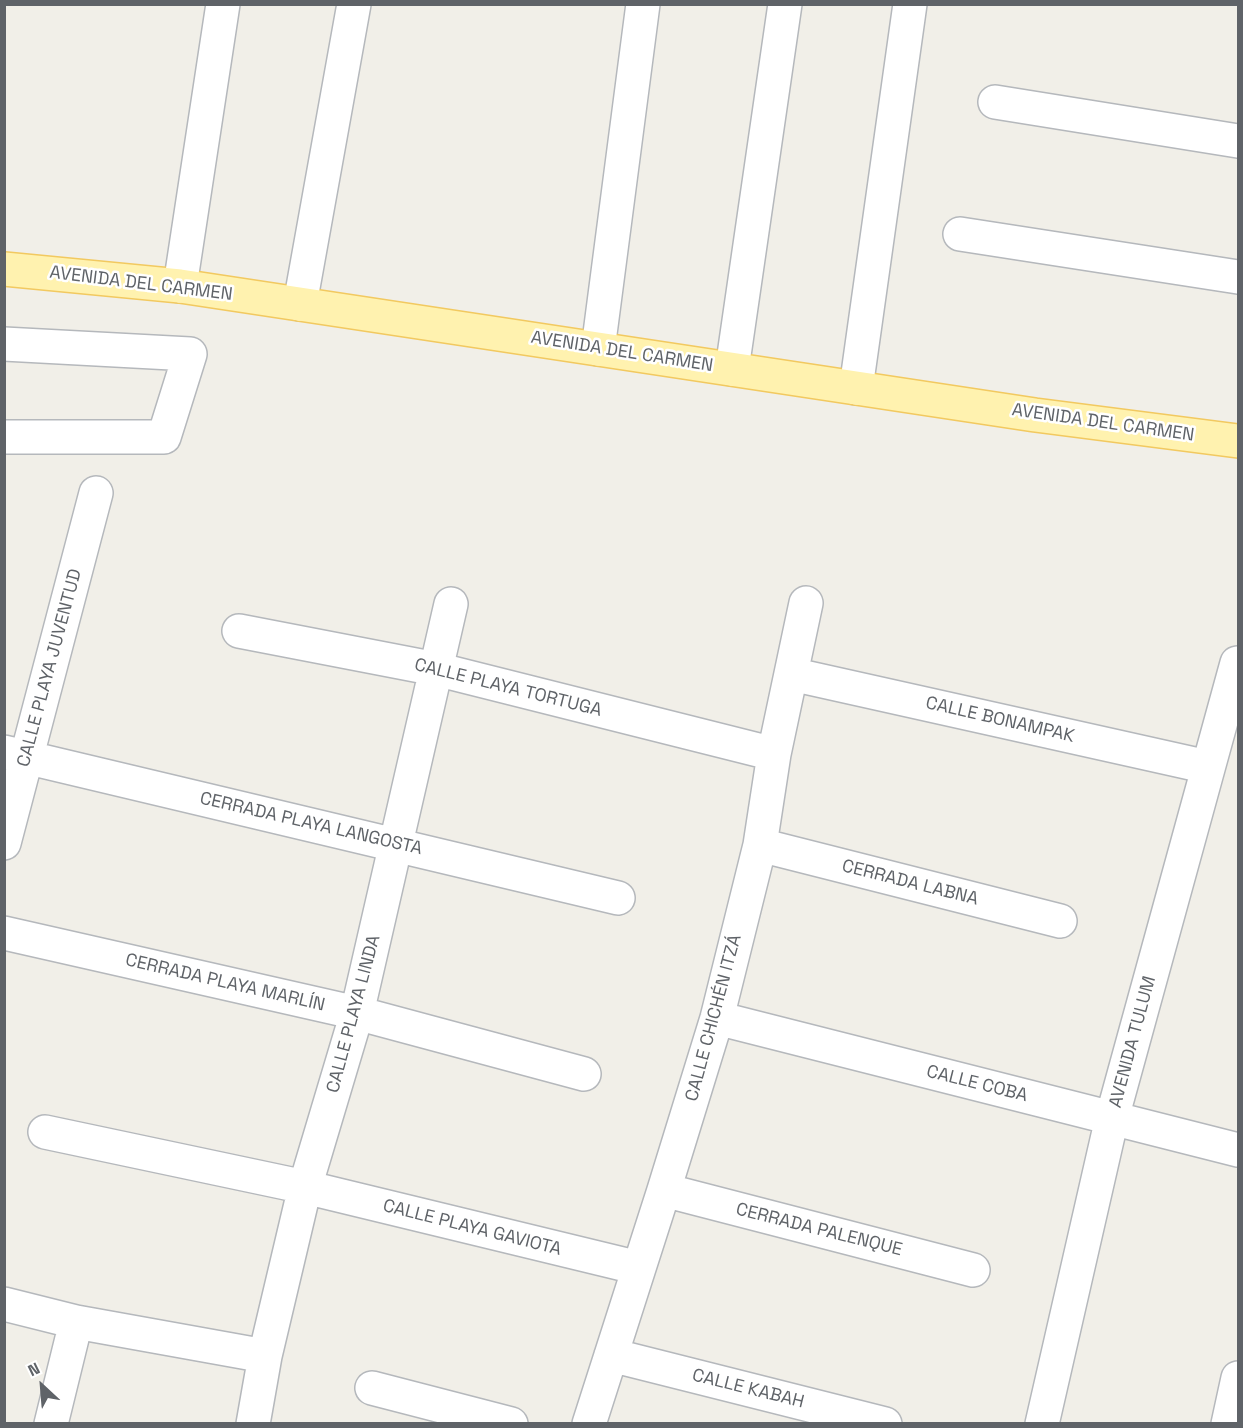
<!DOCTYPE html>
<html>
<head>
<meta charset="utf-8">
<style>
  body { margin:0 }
  #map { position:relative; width:1243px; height:1428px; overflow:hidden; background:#f1efe8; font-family:"Space Grotesk",sans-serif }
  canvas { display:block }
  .frame { position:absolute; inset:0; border:6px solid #5f6368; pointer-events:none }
  .north { position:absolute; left:12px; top:1356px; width:60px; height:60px; -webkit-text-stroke:4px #fff; paint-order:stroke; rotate:334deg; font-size:16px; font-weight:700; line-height:24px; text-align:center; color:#5f6368 }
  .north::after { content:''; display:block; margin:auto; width:21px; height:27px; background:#5f6368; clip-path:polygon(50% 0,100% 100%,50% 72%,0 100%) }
</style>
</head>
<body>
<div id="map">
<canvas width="1243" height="1428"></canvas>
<div class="frame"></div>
<div class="north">N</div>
</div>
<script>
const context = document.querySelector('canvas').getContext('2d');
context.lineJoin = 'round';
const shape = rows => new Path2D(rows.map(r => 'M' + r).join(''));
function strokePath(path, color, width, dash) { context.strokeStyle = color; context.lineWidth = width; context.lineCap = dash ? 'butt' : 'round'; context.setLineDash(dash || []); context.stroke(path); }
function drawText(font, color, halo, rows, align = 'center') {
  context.font = font + ' "Space Grotesk",sans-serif'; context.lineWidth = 5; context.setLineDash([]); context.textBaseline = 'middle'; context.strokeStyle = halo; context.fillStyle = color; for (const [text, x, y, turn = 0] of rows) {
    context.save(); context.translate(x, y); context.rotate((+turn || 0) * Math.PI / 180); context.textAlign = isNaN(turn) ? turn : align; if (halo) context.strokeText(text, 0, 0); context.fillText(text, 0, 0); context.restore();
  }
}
const minor = shape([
  [995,102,1238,141],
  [960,234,1238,277],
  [180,286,223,4],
  [300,304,354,4],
  [4,344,190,354,164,437,4,437],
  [598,349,643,4],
  [732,369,785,4],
  [856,388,910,4],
  [239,631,436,669,774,754],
  [791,674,1208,767],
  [4,752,618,898],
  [4,843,96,493],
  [760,845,1060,921],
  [4,933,357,1013,584,1074],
  [717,1018,1238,1150],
  [45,1132,305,1187,639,1268],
  [664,1190,973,1270],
  [4,1304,76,1322,265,1356],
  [611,1355,885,1424],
  [372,1388,511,1424],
  [51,1424,76,1322],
  [253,1424,265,1356,305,1187,357,1013,451,604],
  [589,1424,664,1190,717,1018,760,845,774,754,806,603],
  [1042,1424,1112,1118,1237,663],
  [1228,1424,1238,1378]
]);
const major = shape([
  [4,269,180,286,1035,415,1238,441]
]);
const streetNames = [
  ["AVENIDA DEL CARMEN",141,284,7],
  ["AVENIDA DEL CARMEN",622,352,9],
  ["AVENIDA DEL CARMEN",1103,423,8],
  ["CALLE PLAYA JUVENTUD",50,668,-75],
  ["CALLE PLAYA TORTUGA",508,688,14],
  ["CALLE BONAMPAK",1000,720,13],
  ["CERRADA PLAYA LANGOSTA",311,824,13],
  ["CERRADA LABNA",910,883,14],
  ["CERRADA PLAYA MARLÍN",225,983,13],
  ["CALLE PLAYA LINDA",354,1014,-75],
  ["CALLE CHICHÉN ITZÁ",714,1018,-75],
  ["AVENIDA TULUM",1133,1042,-75],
  ["CALLE COBA",977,1084,14],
  ["CALLE PLAYA GAVIOTA",472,1228,14],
  ["CERRADA PALENQUE",819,1230,14],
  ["CALLE KABAH",748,1389,14]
];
strokePath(minor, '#b5b8bc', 36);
strokePath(major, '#f2c960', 36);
strokePath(minor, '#fff', 33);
strokePath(major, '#fff2af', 33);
drawText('18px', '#5f6368', '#fff', streetNames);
</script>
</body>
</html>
